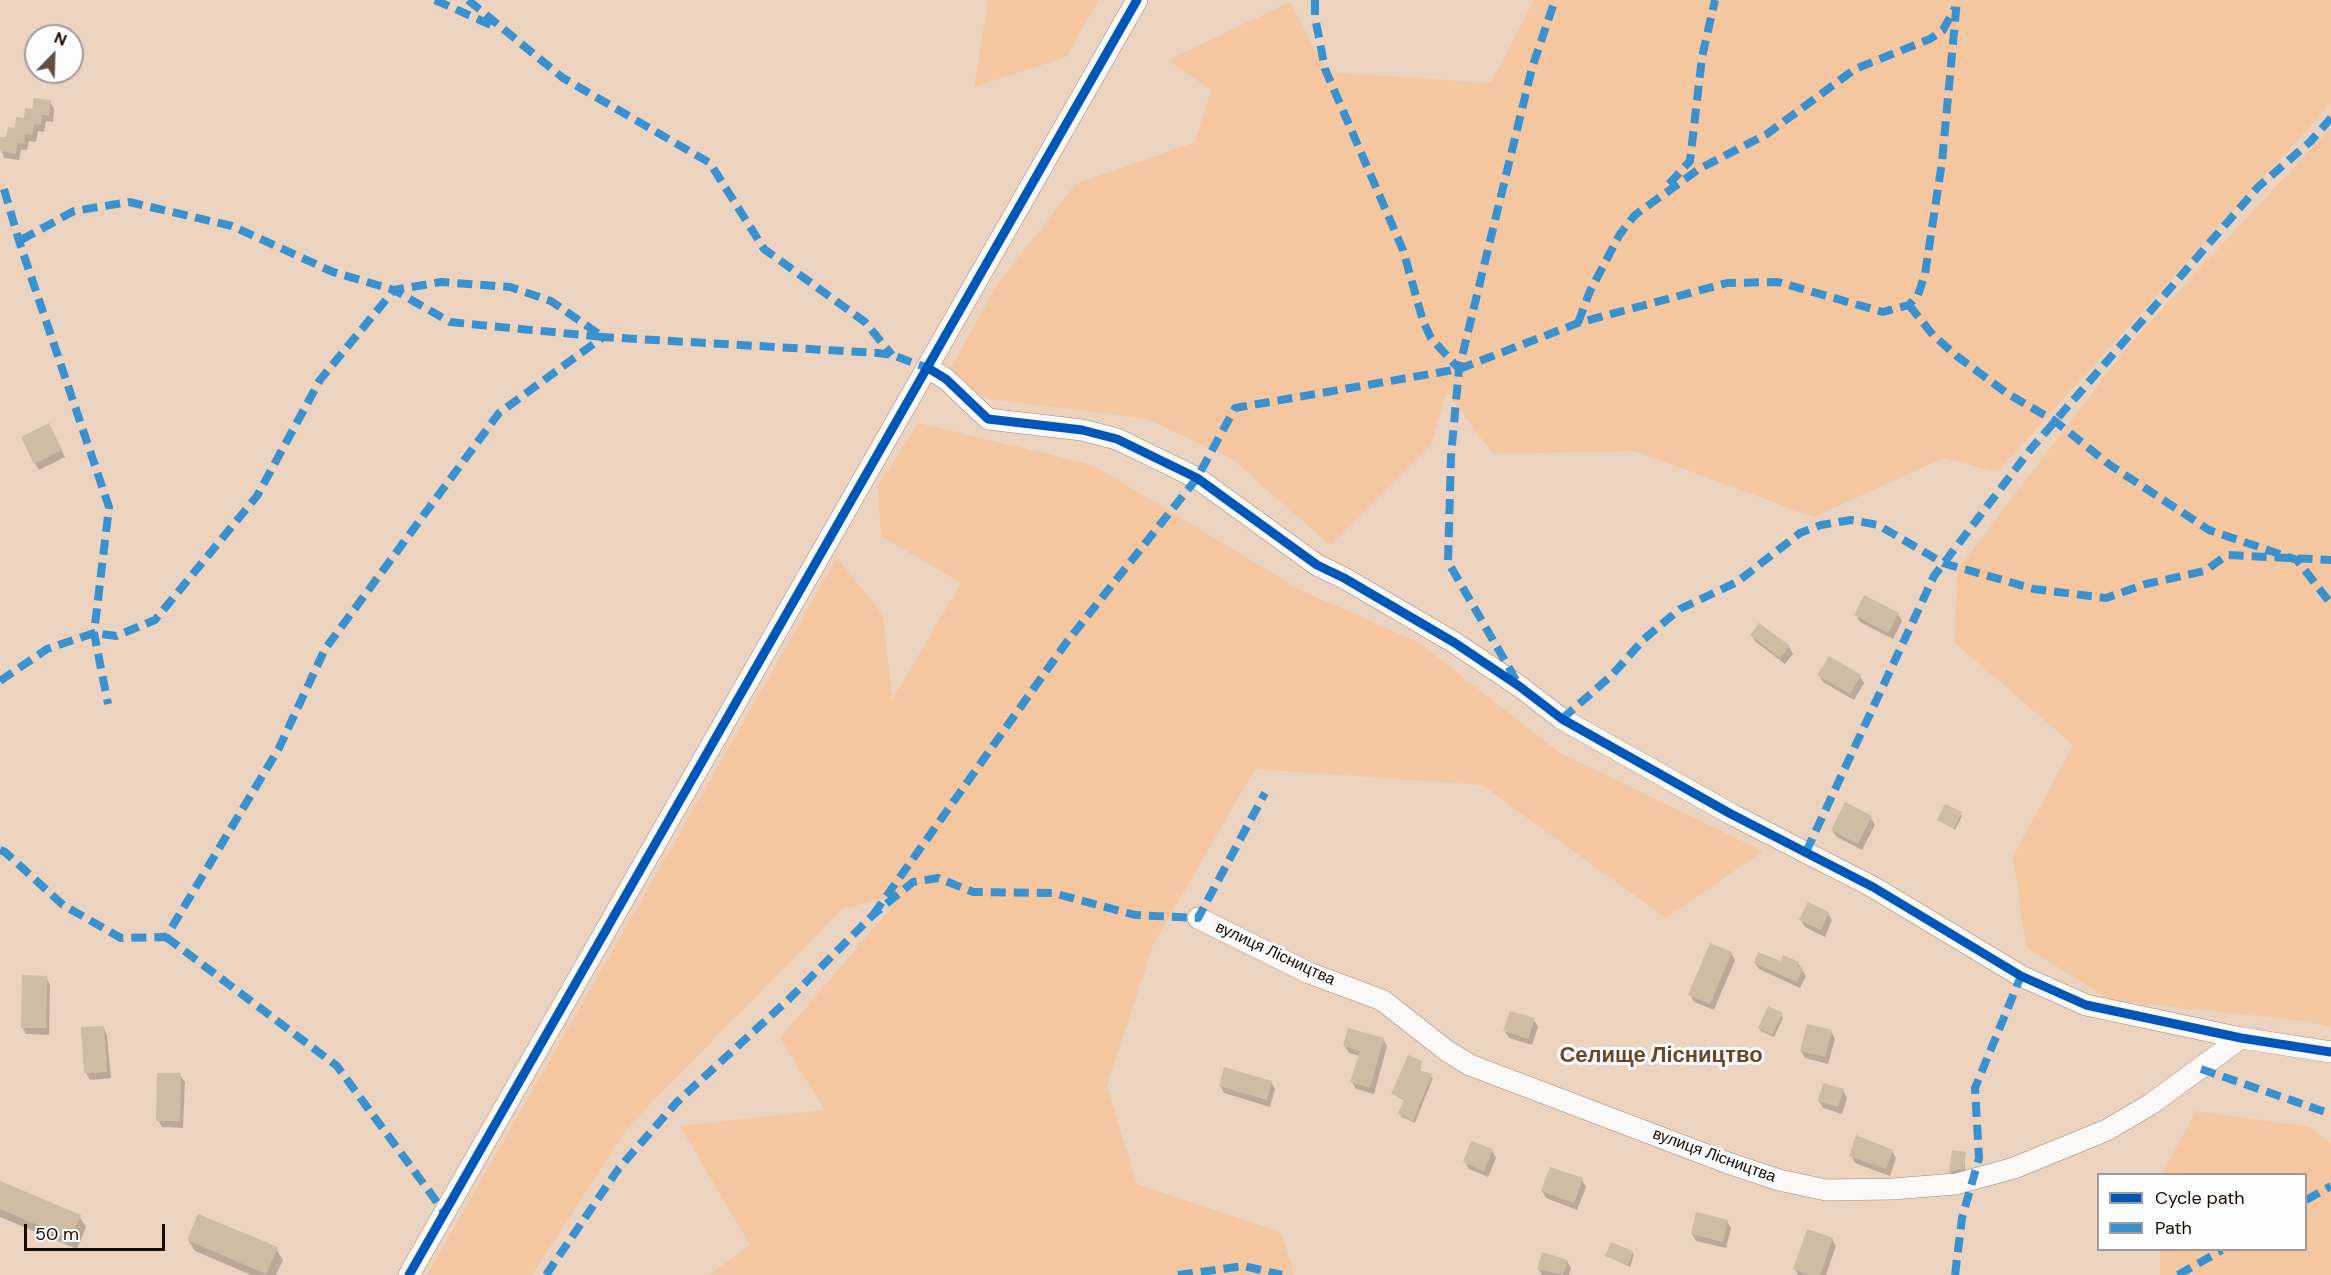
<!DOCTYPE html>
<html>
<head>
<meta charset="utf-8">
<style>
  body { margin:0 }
  #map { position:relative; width:2331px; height:1275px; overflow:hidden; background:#ebd3bf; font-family:"DM Sans",sans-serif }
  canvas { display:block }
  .legend { position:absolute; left:2097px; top:1173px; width:210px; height:78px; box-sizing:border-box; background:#fcfcfc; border:2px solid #a19b98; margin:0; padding:8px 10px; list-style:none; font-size:18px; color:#180901 }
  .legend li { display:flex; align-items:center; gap:12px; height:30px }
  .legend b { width:30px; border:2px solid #a19b98 }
  .north { position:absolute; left:24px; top:24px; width:60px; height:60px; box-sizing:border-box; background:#fcfcfc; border:2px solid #a19b98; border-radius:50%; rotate:23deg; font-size:16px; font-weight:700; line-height:24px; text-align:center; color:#180901 }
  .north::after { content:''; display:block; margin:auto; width:21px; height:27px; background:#625044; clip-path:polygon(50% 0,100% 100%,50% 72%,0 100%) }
  .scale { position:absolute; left:24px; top:1224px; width:141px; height:27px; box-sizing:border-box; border:3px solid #180901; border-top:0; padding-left:8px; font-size:18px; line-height:21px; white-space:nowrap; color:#180901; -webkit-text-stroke:4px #fcfcfc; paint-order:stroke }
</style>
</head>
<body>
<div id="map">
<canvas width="2331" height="1275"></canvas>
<ul class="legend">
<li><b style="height:8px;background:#0057b8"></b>Cycle path</li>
<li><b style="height:8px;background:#3991d0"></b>Path</li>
</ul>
<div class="north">N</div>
<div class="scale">50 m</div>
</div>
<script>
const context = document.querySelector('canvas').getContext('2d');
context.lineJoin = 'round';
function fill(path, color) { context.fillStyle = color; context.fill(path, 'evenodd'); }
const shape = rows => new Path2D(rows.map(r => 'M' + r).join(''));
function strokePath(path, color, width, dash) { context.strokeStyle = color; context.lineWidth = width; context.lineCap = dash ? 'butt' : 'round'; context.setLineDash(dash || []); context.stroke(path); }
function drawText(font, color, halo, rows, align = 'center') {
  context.font = font + ' "DM Sans",sans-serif'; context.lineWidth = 6; context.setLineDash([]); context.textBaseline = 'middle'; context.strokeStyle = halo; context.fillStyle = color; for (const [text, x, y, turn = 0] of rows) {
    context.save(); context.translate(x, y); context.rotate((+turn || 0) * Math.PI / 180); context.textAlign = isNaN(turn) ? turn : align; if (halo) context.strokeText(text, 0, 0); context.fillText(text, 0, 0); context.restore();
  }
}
const green = shape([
  [988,0,1099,0,1066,57,974,87],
  [1534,0,2331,0,2331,103,1997,472,1943,458,1814,517,1635,451,1493,454,1446,392,1432,444,1330,545,1231,458,1147,419,989,399,948,373,997,285,1076,184,1195,142,1211,90,1168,60,1290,2,1327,72,1491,83],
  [2331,127,2331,1027,2303,1021,2110,1000,2026,947,2013,857,2073,745,1954,642,1958,569,2128,346],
  [918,423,1093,465,1302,591,1418,642,1560,753,1763,851,1666,918,1482,785,1255,769,1153,945,1107,1086,1137,1184,1281,1232,1294,1275,709,1275,750,1245,680,1126,825,1110,780,1038,904,893,842,909,628,1127,532,1275,427,1275,837,558,883,615,892,700,961,583,881,536,878,486],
  [2196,1111,2310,1127,2331,1143,2331,1275,2160,1275,2160,1250,2306,1250,2306,1174,2162,1174]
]);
const shadow = shape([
  [50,102,54,109,53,122,46,121,44,132,38,131,36,142,29,141,27,150,21,150,19,160,4,158,0,146,34,110],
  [52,432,65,457,39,470,35,463],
  [1898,614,1902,621,1893,639,1860,622,1856,615],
  [1751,635,1789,647,1793,654,1785,664,1756,642],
  [1819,675,1860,676,1864,683,1854,700,1823,682],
  [1846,804,1871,818,1875,825,1862,850,1837,837,1832,830],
  [1960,813,1962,816,1955,830,1939,820],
  [1828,913,1832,920,1825,937,1805,927,1801,920],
  [1731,953,1735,960,1714,1010,1694,1002,1690,994],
  [1755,963,1798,963,1806,976,1800,988,1759,969],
  [46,977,50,985,49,1035,26,1034,22,1027],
  [1781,1015,1783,1018,1774,1037,1761,1031,1759,1028],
  [1534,1020,1538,1027,1532,1045,1509,1038,1504,1030],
  [103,1027,107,1035,111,1078,90,1080,86,1073],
  [1831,1031,1835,1039,1828,1064,1805,1058,1801,1051],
  [1383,1039,1387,1046,1374,1094,1356,1089,1352,1082,1360,1056,1349,1053,1345,1046],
  [1421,1062,1420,1072,1433,1078,1415,1123,1402,1117,1400,1114,1405,1101,1393,1094],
  [180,1075,185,1082,183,1128,162,1127,158,1120],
  [1271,1082,1275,1089,1270,1107,1224,1093,1220,1086],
  [1843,1090,1847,1098,1842,1114,1823,1108,1819,1101],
  [1492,1150,1496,1158,1488,1177,1469,1169,1465,1162],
  [1892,1151,1896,1158,1890,1176,1855,1163,1851,1155],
  [1965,1154,1965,1172,1952,1174,1950,1172],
  [1582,1180,1586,1187,1577,1210,1546,1198,1542,1191],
  [0,1182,79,1216,86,1227,77,1249,0,1217],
  [1727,1221,1731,1228,1726,1248,1696,1241,1692,1234],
  [1832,1239,1836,1246,1826,1275,1798,1275,1795,1269],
  [188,1240,276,1249,283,1260,276,1275,251,1275,195,1251],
  [1632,1252,1634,1255,1630,1267,1607,1256],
  [1567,1261,1571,1268,1569,1275,1542,1275,1538,1269]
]);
const building = shape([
  [34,98,51,100,49,116,42,115,41,125,34,124,32,135,25,134,24,144,17,143,16,154,0,151,0,137,6,137,8,127,15,128,16,117,24,118,25,108,32,109],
  [49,423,62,450,34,464,21,437],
  [1864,595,1899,613,1888,633,1854,615],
  [1759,623,1790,646,1780,658,1750,635],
  [1829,656,1861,675,1850,694,1817,675],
  [1845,802,1872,816,1858,844,1831,830],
  [1945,804,1962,812,1954,828,1937,820],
  [1808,902,1829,912,1821,930,1799,920],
  [1710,943,1732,952,1710,1004,1688,995],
  [1758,952,1781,961,1783,955,1799,962,1797,966,1803,969,1797,982,1754,963],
  [22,975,47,976,46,1028,21,1028],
  [1768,1006,1783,1013,1772,1035,1758,1028],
  [1510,1011,1535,1018,1528,1039,1503,1031],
  [1807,1024,1832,1030,1825,1057,1800,1051],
  [104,1026,107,1072,84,1073,81,1027],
  [1348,1028,1384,1038,1370,1088,1350,1082,1360,1051,1343,1046],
  [1408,1055,1422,1061,1419,1070,1432,1074,1413,1121,1398,1114,1404,1099,1391,1094],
  [1224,1067,1272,1081,1267,1100,1219,1086],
  [157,1073,181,1073,180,1121,156,1121],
  [1823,1083,1844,1089,1838,1107,1818,1101],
  [1856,1135,1893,1150,1886,1169,1849,1156],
  [1471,1141,1493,1149,1484,1171,1463,1162],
  [1952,1150,1966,1152,1964,1169,1949,1172],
  [1550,1167,1583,1178,1574,1203,1541,1191],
  [0,1181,81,1215,70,1239,0,1209],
  [1696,1212,1728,1220,1723,1242,1691,1234],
  [198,1214,278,1247,266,1274,187,1240],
  [1807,1229,1833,1238,1820,1275,1809,1275,1793,1269],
  [1611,1242,1633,1251,1628,1265,1605,1256],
  [1542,1252,1568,1260,1563,1275,1537,1269]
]);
const minor = shape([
  [928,368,946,379,988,419,1082,430,1117,439,1197,478,1317,565,1344,578,1455,643,1519,686,1562,719,1731,814,1873,887,2021,976,2086,1005,2241,1038,2331,1052],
  [1198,918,1309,973,1382,1000,1447,1051,1470,1065,1728,1163,1779,1180,1826,1190,1893,1189,1956,1184,2014,1168,2107,1130,2151,1104,2241,1038],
  [409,1275,1137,0]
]);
const quiet = shape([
  [435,0,491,25],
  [468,0,563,78,710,163,764,249,865,322,892,355],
  [1315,0,1315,17,1325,69,1403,250,1423,321,1431,338,1459,369],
  [1669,184,1690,161,1702,57,1715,0],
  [4,189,19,241,109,507,94,633,108,704],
  [1909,305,1933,335,1958,357,2008,394,2055,421,2110,465,2209,530,2297,560,2331,604],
  [1578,323,1590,291,1620,234,1635,215,1699,169,1767,134,1855,69,1930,39,1943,30,1955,8],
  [1516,680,1448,562,1451,456,1459,369,1532,68,1555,0],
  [0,681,47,649,94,633,116,636,155,620,257,496,320,380,394,290,441,282,510,287,551,301,603,337,450,322,394,290,333,272,232,226,129,202,74,211,19,241],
  [1562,719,1612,675,1644,639,1680,609,1737,582,1800,533,1821,525,1851,520,1878,525,1943,563,2034,589,2106,598,2146,584,2205,571,2227,555,2331,560],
  [0,850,5,852,63,905,121,938,166,937,279,748,325,649,499,413,603,337,878,353,892,355,928,368],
  [1806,852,1934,576,2030,450,2258,187,2310,142,2331,118],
  [873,915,1066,643,1197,478,1235,408,1459,369,1578,323,1727,283,1778,282,1883,312,1909,305,1918,295,1925,274,1942,162,1957,0],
  [166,937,337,1066,445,1213],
  [2201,1069,2331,1114],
  [2306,1200,2331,1186],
  [546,1275,619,1168,677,1102,789,999,873,915,913,882,938,878,973,892,1053,893,1135,915,1198,918,1265,793],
  [1178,1275,1244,1266,1282,1275],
  [1955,1275,1962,1218,1979,1158,1975,1088,2021,976],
  [2178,1275,2222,1250]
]);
const cycleway = shape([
  [928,368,946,379,988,419,1082,430,1117,439,1197,478,1317,565,1344,578,1455,643,1519,686,1562,719,1731,814,1873,887,2021,976,2086,1005,2241,1038,2331,1052],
  [409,1275,1137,0]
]);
const streetNames = [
  ["вулиця Лісництва",1275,954,25],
  ["вулиця Лісництва",1714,1156,20]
];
const districtNames = [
  ["Селище Лісництво",1661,1056]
];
fill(green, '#f4c7a0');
fill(shadow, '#0003');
fill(building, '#cebca5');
strokePath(minor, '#9d8b7b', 22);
strokePath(minor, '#fcf8f5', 21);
strokePath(quiet, '#3991d0', 8, [15, 8]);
strokePath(cycleway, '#0057b8', 9);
drawText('16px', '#180901', '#fcfcfc', streetNames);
drawText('bold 22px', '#6b4624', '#fcfcfc', districtNames);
</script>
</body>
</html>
